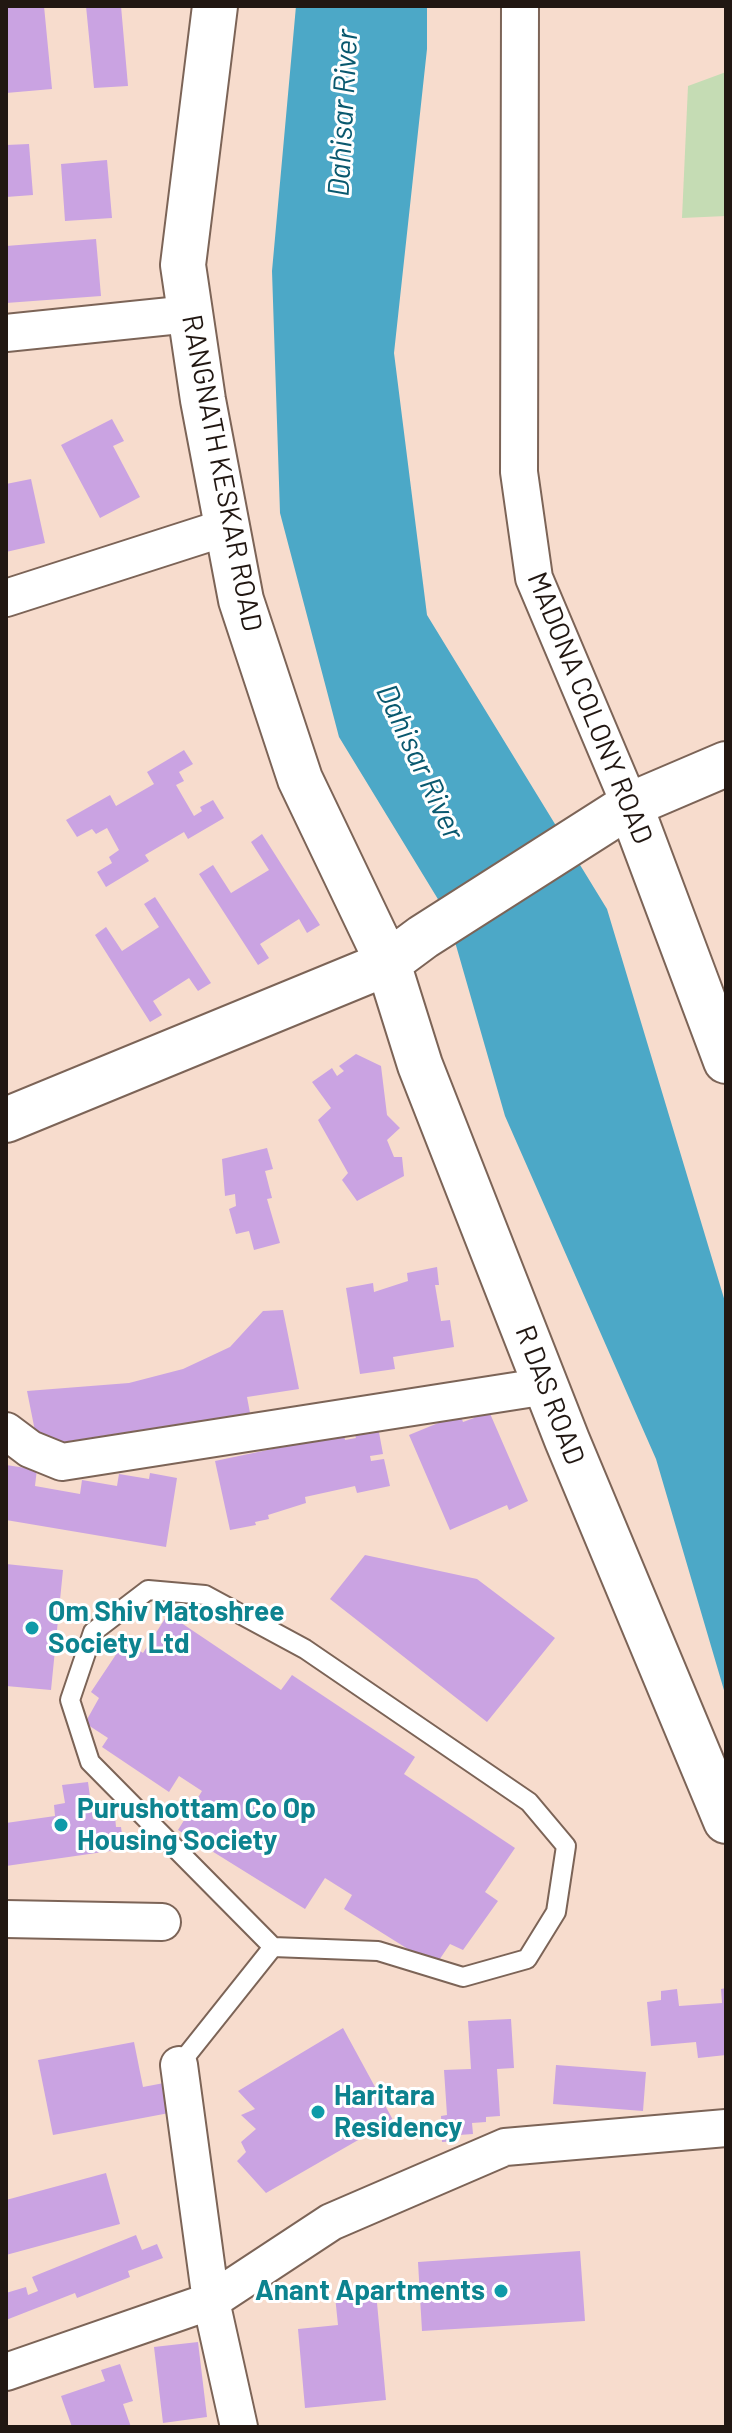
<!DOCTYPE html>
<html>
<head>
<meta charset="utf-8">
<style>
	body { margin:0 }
	#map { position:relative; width:732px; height:2433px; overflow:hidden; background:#f7dccd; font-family:Barlow,sans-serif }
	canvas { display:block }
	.frame { position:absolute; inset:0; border:8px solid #211712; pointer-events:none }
</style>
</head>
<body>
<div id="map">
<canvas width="732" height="2433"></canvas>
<div class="frame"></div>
</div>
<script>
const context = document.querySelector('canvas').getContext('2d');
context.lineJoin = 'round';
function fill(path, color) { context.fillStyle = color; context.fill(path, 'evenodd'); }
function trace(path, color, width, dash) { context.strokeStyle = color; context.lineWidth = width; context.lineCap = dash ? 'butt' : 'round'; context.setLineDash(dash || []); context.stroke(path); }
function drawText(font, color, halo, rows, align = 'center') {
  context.font = font + ' Barlow,sans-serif'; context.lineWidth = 6; context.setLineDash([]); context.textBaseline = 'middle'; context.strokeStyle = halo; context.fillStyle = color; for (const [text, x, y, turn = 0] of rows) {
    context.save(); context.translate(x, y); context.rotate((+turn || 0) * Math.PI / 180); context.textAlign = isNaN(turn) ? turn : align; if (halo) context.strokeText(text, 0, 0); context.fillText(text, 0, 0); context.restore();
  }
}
fill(new Path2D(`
	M726 72V216L682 218 688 86Z`), '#c5dcb4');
fill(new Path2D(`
	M296 6H427V49L394 353 427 615 607 909 726 1305V1697L656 1459 505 1116 447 914 339 737 280 513 272 271Z`), '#4ca8c7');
fill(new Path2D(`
	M44 6 52 89 6 93V8Z
	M86 6H121L128 86 94 88Z
	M29 144 33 195 6 197V145Z
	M107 160 112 218 65 221 61 164Z
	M96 239 101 296 6 303V246Z
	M112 419 124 441 113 446 140 497 100 518 61 445Z
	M31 479 45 543 6 552V484Z
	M184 750 193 764 179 772 184 781 176 785 194 816 202 811 200 807 213 800 224 818 188 839 184 832 145 855 149 861 106 887 97 872 112 863 109 857 119 850 107 828 96 834 92 829 77 837 66 820 110 795 116 806 154 784 147 772Z
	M262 834 320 925 307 933 299 919 260 944 269 958 258 965 199 874 213 865 231 893 269 870 251 842Z
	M155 897 211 983 198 991 189 978 153 1001 162 1015 150 1022 95 935 106 927 122 951 159 927 144 904Z
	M356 1054 381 1066 387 1115 400 1128 387 1140 394 1157H402L404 1176 357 1201 342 1180 348 1173 318 1120 331 1108 312 1082 332 1068 337 1076 344 1071 339 1066Z
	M267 1148 273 1169 265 1171 272 1198 267 1199 280 1243 254 1250 249 1231 236 1234 229 1209 236 1206 235 1194 225 1196 222 1159Z
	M437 1267 439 1285H435L441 1321 450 1320 454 1347 393 1357 395 1369 360 1374 346 1288 373 1283 374 1292 408 1281 407 1273Z
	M283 1310 299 1389 247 1397 250 1413 38 1446 27 1391 129 1383 183 1369 230 1347 263 1311Z
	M485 1402 528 1501 509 1510 507 1505 450 1530 409 1435 460 1414 463 1422 474 1418 469 1409Z
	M378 1427 383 1454 370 1456 371 1461 384 1459 390 1486 357 1493 355 1486 305 1497 306 1503 268 1515 269 1519 255 1522 256 1525 230 1530 215 1461 344 1434 345 1440 356 1438 354 1432Z
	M28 1459 38 1460 35 1486 80 1494 82 1480 117 1486 119 1474 149 1479 150 1473 177 1478 166 1547 6 1520V1465L26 1468Z
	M365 1555 477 1579 555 1638 487 1722 330 1599Z
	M6 1564 63 1570 51 1690 6 1686Z
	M168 1614 281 1690 292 1675 415 1757 404 1774 515 1848 485 1892 498 1901 463 1950 450 1944 435 1966 344 1909 352 1895 325 1878 305 1909 178 1830 202 1791 179 1776 169 1792 102 1747 108 1738 85 1723 99 1698 91 1692 125 1641 143 1653Z
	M88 1782 93 1819 115 1816 116 1827H121L124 1849 6 1866V1823L55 1816 54 1805 65 1803 62 1785Z
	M726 1988V2055L698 2058 696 2042 651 2046 647 2002 661 2000V1991L677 1989 679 2006 722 2003 721 1989Z
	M511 2019 514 2068 497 2069 500 2116 486 2117V2122L472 2123 473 2134 459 2135V2141L442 2142 441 2116 447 2115 444 2070 471 2069 468 2021Z
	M343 2028 393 2120 266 2193 237 2161 246 2152 241 2142 256 2129 241 2115 255 2109 238 2091Z
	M134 2042 143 2087 164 2083 169 2113 53 2135 38 2060Z
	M556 2065 646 2072 643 2111 553 2104Z
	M106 2173 120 2224 6 2255V2200Z
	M136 2235 142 2250 157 2244 163 2258 128 2271 130 2277 77 2298 75 2293 6 2320V2293L26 2287 28 2295 38 2291 32 2277Z
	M580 2251 585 2321 422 2331 418 2262Z
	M376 2292 386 2400 305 2408 298 2329 338 2325 335 2296Z
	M198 2342 207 2417 163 2423 154 2347Z
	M120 2364 133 2401 123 2404 131 2427H72L61 2396 105 2381 101 2370Z`), '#caa3e2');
const lane = new Path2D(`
	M179 2065 273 1947 378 1951 463 1977 527 1959 556 1912 566 1846 529 1802 305 1649 205 1595 148 1590 93 1632 70 1700 90 1762 273 1947`);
const street = new Path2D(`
	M520 6 519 472 534 578 630 805
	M6 333 190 314
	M6 598 227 527
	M6 1431 30 1449 62 1462 547 1386
	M6 1919 162 1922
	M179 2065 211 2301 239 2427
	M6 2372 211 2301 331 2222 505 2147 726 2128`);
const secondary = new Path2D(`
	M215 6 183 265 203 400 241 600 300 779 388 963 420 1065 567 1440 726 1821
	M630 805 726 1061
	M6 1120 388 963 423 937 630 805 726 764`);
trace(lane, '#7c6457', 22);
trace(street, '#7c6457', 40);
trace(secondary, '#7c6457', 48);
trace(lane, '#fff', 18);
trace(street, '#fff', 36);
trace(secondary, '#fff', 44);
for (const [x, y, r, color] of [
	[32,1628,8,"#0f9aa8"],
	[61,1825,8,"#0f9aa8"],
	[318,2112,8,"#0f9aa8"],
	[501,2291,8,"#0f9aa8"]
]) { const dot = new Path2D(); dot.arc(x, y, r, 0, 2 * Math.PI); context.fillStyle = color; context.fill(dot); trace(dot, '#fff', 3); }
drawText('28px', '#211712', '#fff', [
	["RANGNATH KESKAR ROAD",222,473,79],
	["MADONA COLONY ROAD",590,708,68],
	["R DAS ROAD",550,1395,69]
]);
drawText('bold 28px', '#0d838f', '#fff', [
	["Om Shiv Matoshree",48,1612],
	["Society Ltd",48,1644],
	["Purushottam Co Op",77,1809],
	["Housing Society",77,1841],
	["Haritara",334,2096],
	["Residency",334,2128],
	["Anant Apartments",485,2291,"right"]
], 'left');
drawText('italic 30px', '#09586e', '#fff', [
	["Dahisar River",343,113,-87],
	["Dahisar River",420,762,65]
]);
</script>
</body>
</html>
